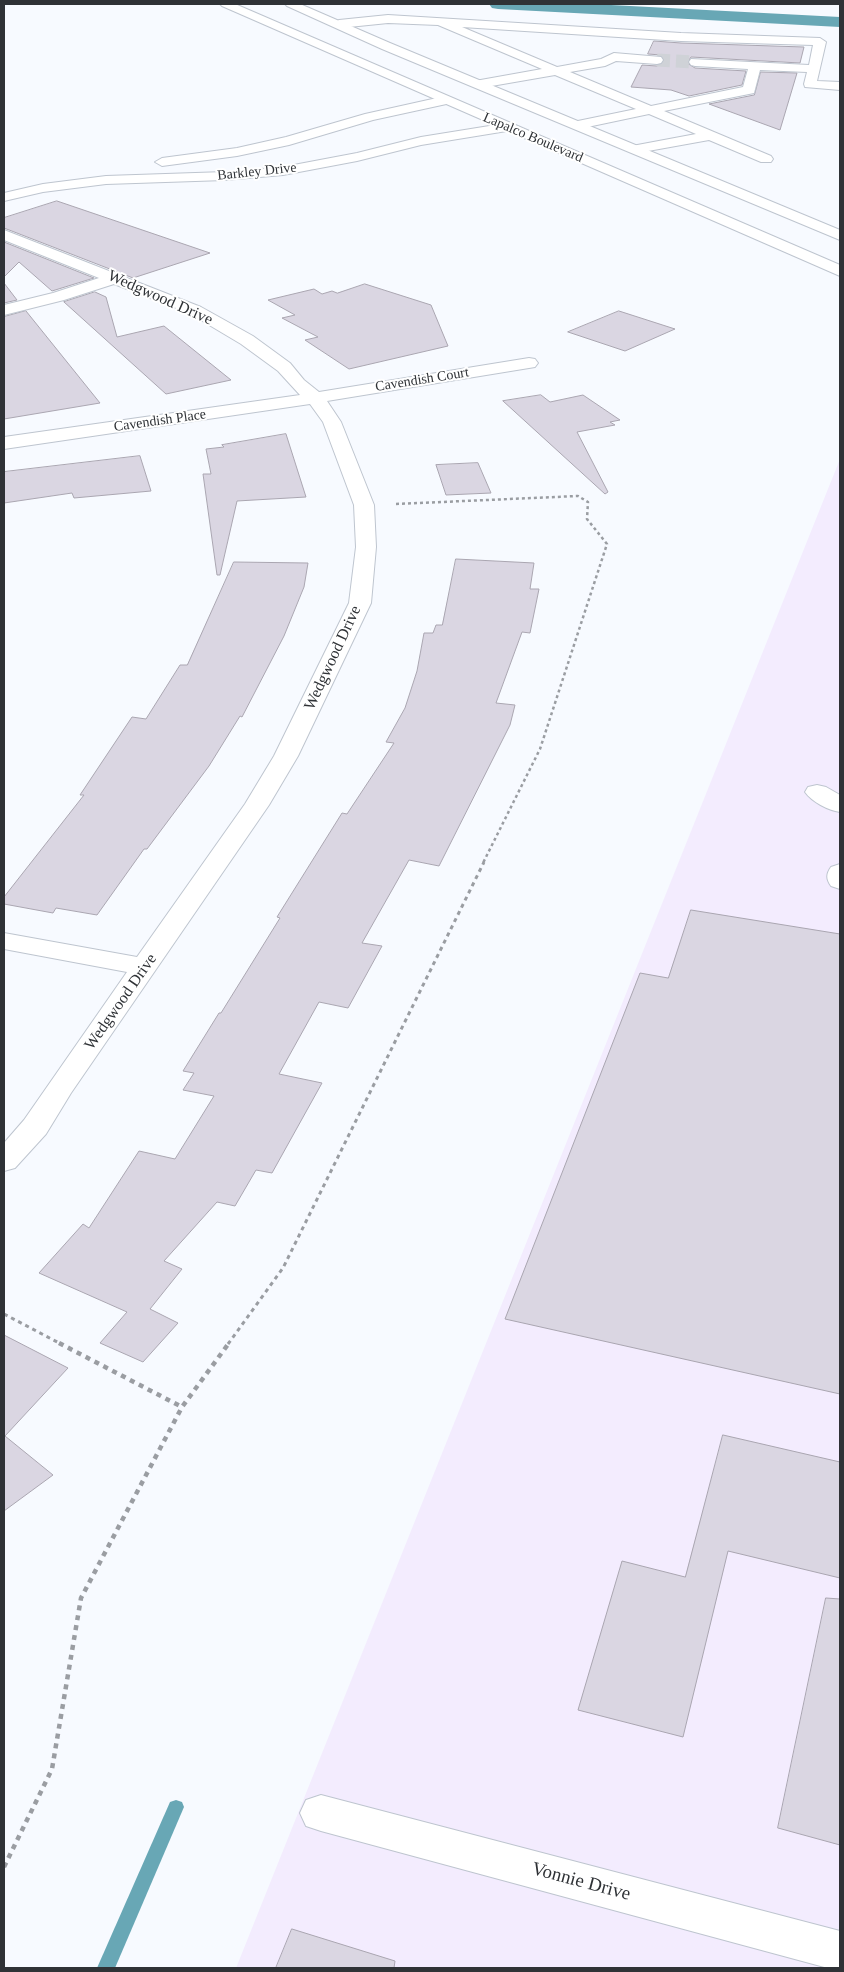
<!DOCTYPE html>
<html>
<head>
<meta charset="utf-8">
<style>
	body { margin:0 }
	#map { position:relative; width:844px; height:1972px; overflow:hidden; background:#f7faff; font-family:"Times New Roman",serif }
	canvas { display:block }
	.frame { position:absolute; inset:0; border:5px solid #2f3236; pointer-events:none }
</style>
</head>
<body>
<div id="map">
<canvas width="844" height="1972"></canvas>
<div class="frame"></div>
</div>
<script>
const context = document.querySelector('canvas').getContext('2d');
context.lineJoin = 'round';
function fill(path, color) { context.fillStyle = color; context.fill(path, 'evenodd'); }
function trace(path, color, width, dash) { context.strokeStyle = color; context.lineWidth = width; context.lineCap = dash ? 'butt' : 'round'; context.setLineDash(dash || []); context.stroke(path); }
function drawText(font, color, halo, rows, align = 'center') {
  context.font = font + ' "Times New Roman",serif'; context.lineWidth = 4; context.setLineDash([]); context.textBaseline = 'middle'; context.strokeStyle = halo; context.fillStyle = color; for (const [text, x, y, turn = 0] of rows) {
    context.save(); context.translate(x, y); context.rotate((+turn || 0) * Math.PI / 180); context.textAlign = isNaN(turn) ? turn : align; if (halo) context.strokeText(text, 0, 0); context.fillText(text, 0, 0); context.restore();
  }
}
fill(new Path2D(`
	M840 459V1968H236Z`), '#f3ecfe');
fill(new Path2D(`
	M176 1800 182 1802 184 1807 115 1968H97L170 1802Z`), '#68a7b5');
fill(new Path2D(`
	M489 4H592L840 17V27L498 9 492 8Z`), '#68a7b5');
const building = new Path2D(`
	M654 41 681 43 804 47 800 63 691 57 687 63 695 68 746 71 742 85 689 96 671 90 631 87 642 65 657 66 665 61 661 55 648 54Z
	M761 72 797 73 780 130 709 104 754 95Z
	M57 201 210 253 133 278 4 228V218Z
	M4 242 94 278 52 291 19 262 4 277Z
	M4 283 17 300 4 303Z
	M365 284 431 305 448 346 349 369 305 340 318 337 282 318 295 315 268 300 314 289 322 294 332 291 337 293Z
	M95 292 106 297 117 337 164 326 231 380 166 394 64 302Z
	M26 311 100 403 4 419V317Z
	M619 311 675 329 625 351 568 332Z
	M541 395 550 402 583 395 620 420 610 422 615 425 577 432 608 492 605 494 503 401Z
	M286 434 306 497 237 501 220 575H217L203 474H211L206 449 224 447 222 445Z
	M140 456 151 491 74 498 72 493 4 503V472Z
	M478 463 491 493 446 495 436 465Z
	M456 559 534 563 530 589H539L530 633 522 632 496 703 515 705 510 725 439 866 409 860 362 943 382 946 348 1008 319 1002 279 1074 322 1083 272 1173 256 1170 235 1206 217 1202 164 1261 182 1269 150 1309 178 1323 143 1362 100 1343 127 1312 39 1273 83 1224 89 1228 139 1151 175 1159 214 1096 183 1090 194 1073 183 1071 219 1013H221L280 918 277 917 342 813 347 814 394 743 386 742 405 708 417 671 424 633H433L436 625H442Z
	M234 562 308 563 304 587 284 636 242 717 240 716 209 766 147 849H144L97 915 56 908 53 913 4 904V897L84 795H80L132 717 146 719 180 665H187Z
	M691 910 840 934V1394L505 1319 640 973 668 978Z
	M4 1335 68 1368 5 1436 53 1475 4 1511Z
	M723 1435 840 1462V1578L728 1551 683 1737 578 1710 622 1561 685 1577Z
	M826 1598 840 1599V1845L778 1828Z
	M292 1929 395 1961 394 1968H276Z`);
fill(building, '#dad6e2');
trace(building, '#aaa6b1', 1);
trace(new Path2D(`
	M657 60 695 62`), '#cfd2d7', 13, [13, 6]);
const minor = new Path2D(`
	M388 15 681 33 820 38 826 42 817 81 840 82V90L805 87 804 84 807 72 760 70 754 93 664 111 771 156 773 159 771 162H761L709 140 637 153 630 149 632 146 696 134 649 114 578 129 573 128 571 125 573 122 636 109 555 75 480 88 475 87 474 84 475 81 542 69 438 25 388 23 339 28 333 24 339 20ZM462 27 681 41 813 45 809 65 691 59 689 62 691 65 695 66 748 69 743 87 651 106 570 72 605 66 616 61 657 64 661 63 663 60 661 57 614 53 601 59 557 67Z
	M446 96 453 100 451 103 373 120 289 145 237 156 162 166 155 162 162 158 237 148 286 137 365 114Z
	M508 123 513 124 515 127 513 130 421 145 357 161 283 175 225 180 106 184 43 192 4 201V193L43 184 106 176 225 172 283 167 357 153 421 137Z
	M4 230 201 307 253 336 290 363 304 380 319 392 529 358 535 359 538 363 535 367 529 368 327 401 341 422 374 505 376 547 371 603 298 756 269 805 71 1093 46 1134 15 1168 4 1171V1143L24 1120 127 972 4 949V933L137 957 245 804 274 756 349 603 356 547 354 505 323 422 310 404 4 449V437L300 395 278 371 241 344 189 313 114 284 64 300 4 315V305L53 293 99 278 4 240Z
	M817 785 826 787 840 795V812C828 810 812 802 805 792L808 787Z
	M840 864V889L831 886C826 879 826 874 831 867Z
	M321 1795 840 1931V1968H828L321 1831 306 1826 300 1813 306 1800Z`);
const major = new Path2D(`
	M220 4H235L840 265V276L222 6Z
	M285 4H300L390 43 840 230V240L382 49 287 6Z`);
trace(minor, '#bec5cf', 2);
trace(major, '#bec5cf', 2);
trace(new Path2D(`
	M396 504 578 496 588 502 587 519 607 544 540 749 483 863`), '#9a9da2', 2.5, [3, 3]);
trace(new Path2D(`
	M4 1314 61 1344
	M228 1344 283 1268 484 862`), '#9a9da2', 3, [4, 4]);
trace(new Path2D(`
	M59 1343 182 1407
	M4 1867 52 1769 81 1598 182 1407 229 1343`), '#9a9da2', 4.5, [5, 5]);
fill(minor, '#fff');
fill(major, '#fff');
drawText('14px', '#2f3236', '#fff', [
	["Lapalco Boulevard",533,138,23],
	["Barkley Drive",257,172,-6],
	["Cavendish Court",422,380,-9],
	["Cavendish Place",160,421,-8]
]);
drawText('16px', '#2f3236', '#fff', [
	["Wedgwood Drive",160,298,24],
	["Wedgwood Drive",333,658,-65],
	["Wedgwood Drive",121,1002,-55]
]);
drawText('19px', '#2f3236', '#fff', [
	["Vonnie Drive",581,1882,15]
]);
</script>
</body>
</html>
